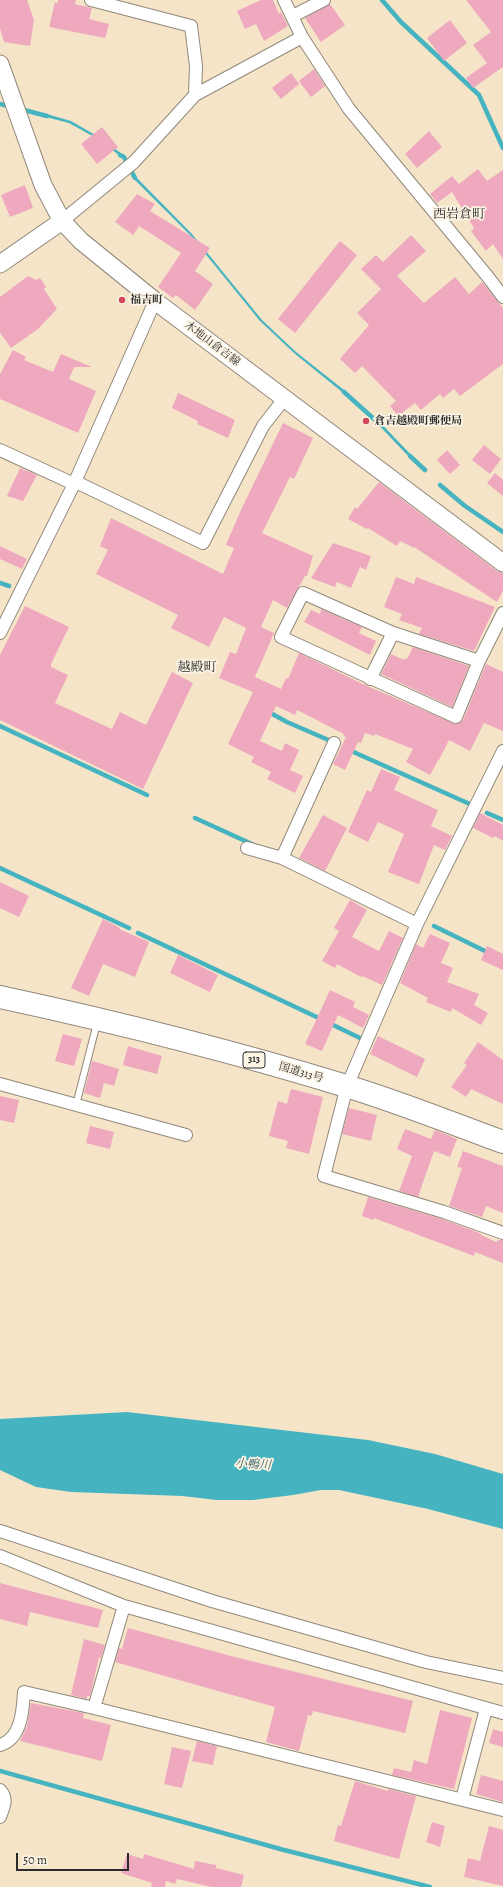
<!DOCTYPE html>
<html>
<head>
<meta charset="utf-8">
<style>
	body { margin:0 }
	#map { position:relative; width:503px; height:1887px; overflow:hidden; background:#f6e4c9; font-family:Alegreya,serif }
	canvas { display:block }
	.scale { position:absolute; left:16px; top:1853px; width:113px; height:18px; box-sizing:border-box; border:2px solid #2b2b2b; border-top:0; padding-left:5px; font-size:12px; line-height:14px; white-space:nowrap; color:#2b2b2b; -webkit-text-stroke:3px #fcf5e5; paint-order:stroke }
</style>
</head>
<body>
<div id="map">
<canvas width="503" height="1887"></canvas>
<div class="scale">50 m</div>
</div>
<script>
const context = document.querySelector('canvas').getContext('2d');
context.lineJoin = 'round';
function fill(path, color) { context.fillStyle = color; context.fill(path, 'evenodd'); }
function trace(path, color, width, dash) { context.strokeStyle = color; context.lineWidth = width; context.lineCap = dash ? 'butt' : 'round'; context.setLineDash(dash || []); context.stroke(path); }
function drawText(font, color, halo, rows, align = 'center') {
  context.font = font + ' Alegreya,"Noto Serif JP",serif'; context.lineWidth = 3.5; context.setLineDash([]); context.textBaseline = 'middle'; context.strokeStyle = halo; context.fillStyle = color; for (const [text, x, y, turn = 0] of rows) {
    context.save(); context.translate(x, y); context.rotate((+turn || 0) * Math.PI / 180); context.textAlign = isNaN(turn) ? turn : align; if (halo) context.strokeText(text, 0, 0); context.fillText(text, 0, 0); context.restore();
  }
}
fill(new Path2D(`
	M43 113 71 121 97 136 125 156 123 158 96 138 69 123 42 116Z
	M133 174 192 234 262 320 296 352 349 394 347 396 294 353 260 321 190 235 131 176Z
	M373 415 415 459 413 461 370 416Z
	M127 1412 368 1440 435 1454 503 1474V1529L428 1509 339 1490H321L293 1495 253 1500H217L182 1496 71 1492 36 1487 0 1470V1419Z`), '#45b4c0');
trace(new Path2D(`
	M382 0 401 22 479 95 503 148
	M0 104 11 107
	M20 109 47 116
	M120 155 124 157 135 178
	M344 392 374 419
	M410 456 425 470
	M440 485 465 506 503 532
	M0 583 9 586
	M267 711 287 722 333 742
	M0 726 147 795
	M349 750 472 805
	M487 813 503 820
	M195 818 254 845
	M0 868 129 928
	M434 926 489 953
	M138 933 323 1020
	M329 1023 364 1040
	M0 1771 284 1850 430 1887`), '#45b4c0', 4.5);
fill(new Path2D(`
	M0 0H27L34 20 30 46 4 42 0 28Z
	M58 0H76L75 4 92 8 89 19 109 24 105 38 49 27 55 2 58 3Z
	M261 0H273L279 14 281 12 288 26 264 41 256 24 245 29 237 11Z
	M466 0H503V67L473 88 466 78 487 63 473 45 491 32Z
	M330 4 345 25 321 42 305 18Z
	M450 20 467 43 444 61 427 38Z
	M314 69 325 86 311 97 299 81Z
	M291 73 299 84 281 99 272 88Z
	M102 127 118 147 97 164 81 144Z
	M429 131 442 147 417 168 405 154Z
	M478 169 487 181 503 170V259L493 244 486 251 471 231 474 228 452 192 437 203 430 194 452 176 459 184Z
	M25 185 33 208 10 217 1 195Z
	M137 194 155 204 150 211 210 248 195 271 213 284 195 310 176 295 173 298 158 287 181 253 139 226 133 235 115 222Z
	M411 235 426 251 397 276 424 303 455 277 469 294 482 282 503 308V364L460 396 454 389 443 398 440 394 421 410 415 403 398 416 390 406 396 401 362 366 355 373 340 359 369 325 357 313 381 289 361 269 376 255 383 262Z
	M340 241 357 255 295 333 278 319Z
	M28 276 36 280 40 278 46 287 44 289 57 309 38 329 11 348 0 333V297Z
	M13 350 26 357 24 360 53 372 61 354 92 367H74L69 379 96 391 78 433 0 399V374Z
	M178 393 235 420 228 438 197 424 198 421 172 408Z
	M283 423 313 438 294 479 290 477 262 533 313 556 307 576H305L287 608 273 600 261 627 274 633 255 677 281 689 286 678 288 679 299 653 367 686 456 724 463 720 486 664 503 672V731L484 723 470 751 449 740 439 760H438L430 775 406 762 413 749 375 734 374 736 365 733 361 743 358 742 345 770 333 764 346 737 343 736 344 734 297 710 295 715 276 706 260 741 282 751 285 743 299 750 290 770 303 776 295 793 267 779 271 772 251 762 254 757 228 744 253 692 219 678 230 652 236 654 246 628 224 617 209 647 171 628 178 615 96 574 108 550 100 546 111 518 223 574 234 548 226 545 240 512Z
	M484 445 501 459 490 474 472 460Z
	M447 450 460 465 450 474 437 460Z
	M20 468 37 475 23 501 7 496Z
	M495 473 503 480V496L487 483Z
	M379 482 497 571 503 573V591L497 602 414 547V548L400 541 397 546 368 528 367 529 348 519 355 507 357 509Z
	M333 543 371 556 366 570 360 567 351 588 337 582 335 587 311 578Z
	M0 546 27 559 22 569 0 559Z
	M396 577 414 584 416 577 495 607 474 651 419 634 422 628 399 620 402 614 384 607Z
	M25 606 69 627 51 664V667L68 675 55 703 112 729 120 712 146 725 172 672 193 683 143 789 0 720V655Z
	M321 609 362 627 359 633 376 641 370 655 304 622 311 610 320 614Z
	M413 647 469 666 452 707 381 674 391 654 404 660 405 658 407 659Z
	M381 769 400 777 394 790 438 810 431 826 452 836 445 850 434 845 419 884 388 872 404 834 378 822 368 842 348 832 367 790 371 792Z
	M480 813 503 825V841L495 836 493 838 473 828Z
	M323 815 347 828 325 871 299 858Z
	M0 882 29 896 19 917 0 908Z
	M350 900 367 910 352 937 379 951 389 931 403 938 382 985 362 976 361 977 337 964 335 968 322 961 339 931 334 928Z
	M103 919 120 928 119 929 149 942 135 977 103 964 89 996 71 988Z
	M430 934 450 943 441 963 453 968 447 982 479 994 474 1005 488 1013 481 1025 452 1008 451 1012 426 1002 428 998 400 983 416 944 423 948Z
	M487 946 503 954V970L481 960Z
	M178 955 218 975 210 992 170 973Z
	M330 990 355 1002 353 1007 369 1015 363 1028 338 1015 322 1051 305 1044Z
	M63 1034 82 1039 74 1066 55 1061Z
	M378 1036 425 1059 417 1077 370 1054Z
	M478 1042 503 1060V1104L471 1089 466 1097 451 1087 467 1065 464 1063Z
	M128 1046 162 1056 157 1074 123 1065Z
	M92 1061 119 1069 114 1086 104 1083 100 1098 84 1093Z
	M291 1089 323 1097 309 1154 286 1148 288 1141 269 1136 278 1101 287 1104Z
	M0 1096 19 1100 14 1123 0 1120Z
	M349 1108 377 1115 371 1141 342 1134Z
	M90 1126 114 1132 110 1149 86 1143Z
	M405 1129 431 1139 435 1130 457 1139 450 1157 434 1151 418 1197 399 1191 412 1156 397 1149Z
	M463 1151 503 1166V1213L486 1206 482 1217 449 1206 462 1168 457 1167Z
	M368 1197 442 1219 477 1232 481 1234V1235L496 1242 499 1240H503V1263L475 1252 474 1256 374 1218 373 1220 362 1216Z
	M0 1583 103 1610 98 1628 30 1612 27 1626 0 1619Z
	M128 1628 231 1656 413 1701 405 1733 313 1711 311 1716 308 1715 299 1751 266 1742 275 1707 115 1662 119 1648 122 1649Z
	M84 1639 105 1645 101 1658 99 1657 90 1696H87V1699L71 1695Z
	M31 1703 84 1713 83 1718 111 1725 102 1761 20 1741 27 1726Z
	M440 1710 472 1718 454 1789 392 1775 394 1768 411 1772 414 1760 427 1764Z
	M493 1729 503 1732V1747L489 1743Z
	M197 1741 217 1746 213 1765 192 1761Z
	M172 1747 191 1751 182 1788 164 1784Z
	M481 1775 503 1781V1802L476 1794Z
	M355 1781 388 1791V1789L416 1796 399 1859 334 1841 338 1825 341 1826Z
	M432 1822 445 1826 440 1847 426 1842Z
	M489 1826 503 1830V1886L464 1877 468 1858 480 1861Z
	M127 1854 143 1859 144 1854 194 1869 195 1861 216 1865V1868L244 1875 241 1887H212L177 1879 175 1884 166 1881 165 1887H151L152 1883 121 1873Z`), '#eea9bf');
const lane = new Path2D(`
	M76 1105 97 1023`);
const street = new Path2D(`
	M91 0 191 26 196 66 195 95
	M284 0 302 37 349 109 488 277 503 297
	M293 16 324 0
	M62 221 134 162 195 95 302 37
	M0 450 74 484
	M76 482 203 543 263 426 284 399
	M0 633 74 484 155 301
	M479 661 393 633 303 593 281 637 456 717 479 661 503 613
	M370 679 393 633
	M503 751 417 924 347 1086 324 1176 444 1212 503 1233
	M247 848 282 858 417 924
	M282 858 334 743
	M0 1084 186 1135
	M0 1531 212 1601 426 1662 503 1678
	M0 1556 124 1606 503 1713
	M124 1606 94 1708 503 1810
	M0 1745C21 1739 23 1711 24 1692L94 1708
	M0 1790C8 1799 4 1806 0 1817
	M462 1799 486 1709`);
const secondary = new Path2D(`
	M0 64 43 185 62 221 81 241 155 301 503 563
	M0 264 62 221`);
const highway = new Path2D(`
	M0 997C116 1022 232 1051 346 1086 399 1102 451 1123 503 1142`);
trace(lane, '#90887a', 8);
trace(street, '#90887a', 14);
trace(secondary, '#90887a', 19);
trace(highway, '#90887a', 24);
trace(lane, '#fff', 6);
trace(street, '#fff', 12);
trace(secondary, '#fff', 17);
trace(highway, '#fff', 22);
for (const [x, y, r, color] of [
	[122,300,4,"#d1495b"],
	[366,421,4,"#d1495b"]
]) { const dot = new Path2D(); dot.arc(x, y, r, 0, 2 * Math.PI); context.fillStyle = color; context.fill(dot); trace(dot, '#fcf5e5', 1.5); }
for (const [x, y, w] of [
	[254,1060,22]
]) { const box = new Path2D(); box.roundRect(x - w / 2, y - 8, w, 16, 3); context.fillStyle = '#fcf5e5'; context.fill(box); trace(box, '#2b2b2b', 1); }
drawText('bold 10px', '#2b2b2b', null, [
	["313",254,1060]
]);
drawText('bold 11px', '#2b2b2b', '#fcf5e5', [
	["福吉町",130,300],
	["倉吉越殿町郵便局",374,421]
], 'left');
drawText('11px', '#2b2b2b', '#fcf5e5', [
	["木地山倉吉線",212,344,37],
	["国道313号",301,1073,16]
]);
drawText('italic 12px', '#345b5f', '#fcf5e5', [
	["小鴨川",253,1465,3]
]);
drawText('13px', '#2b2b2b', '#fcf5e5', [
	["西岩倉町",459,215],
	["越殿町",197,668]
]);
</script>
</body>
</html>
